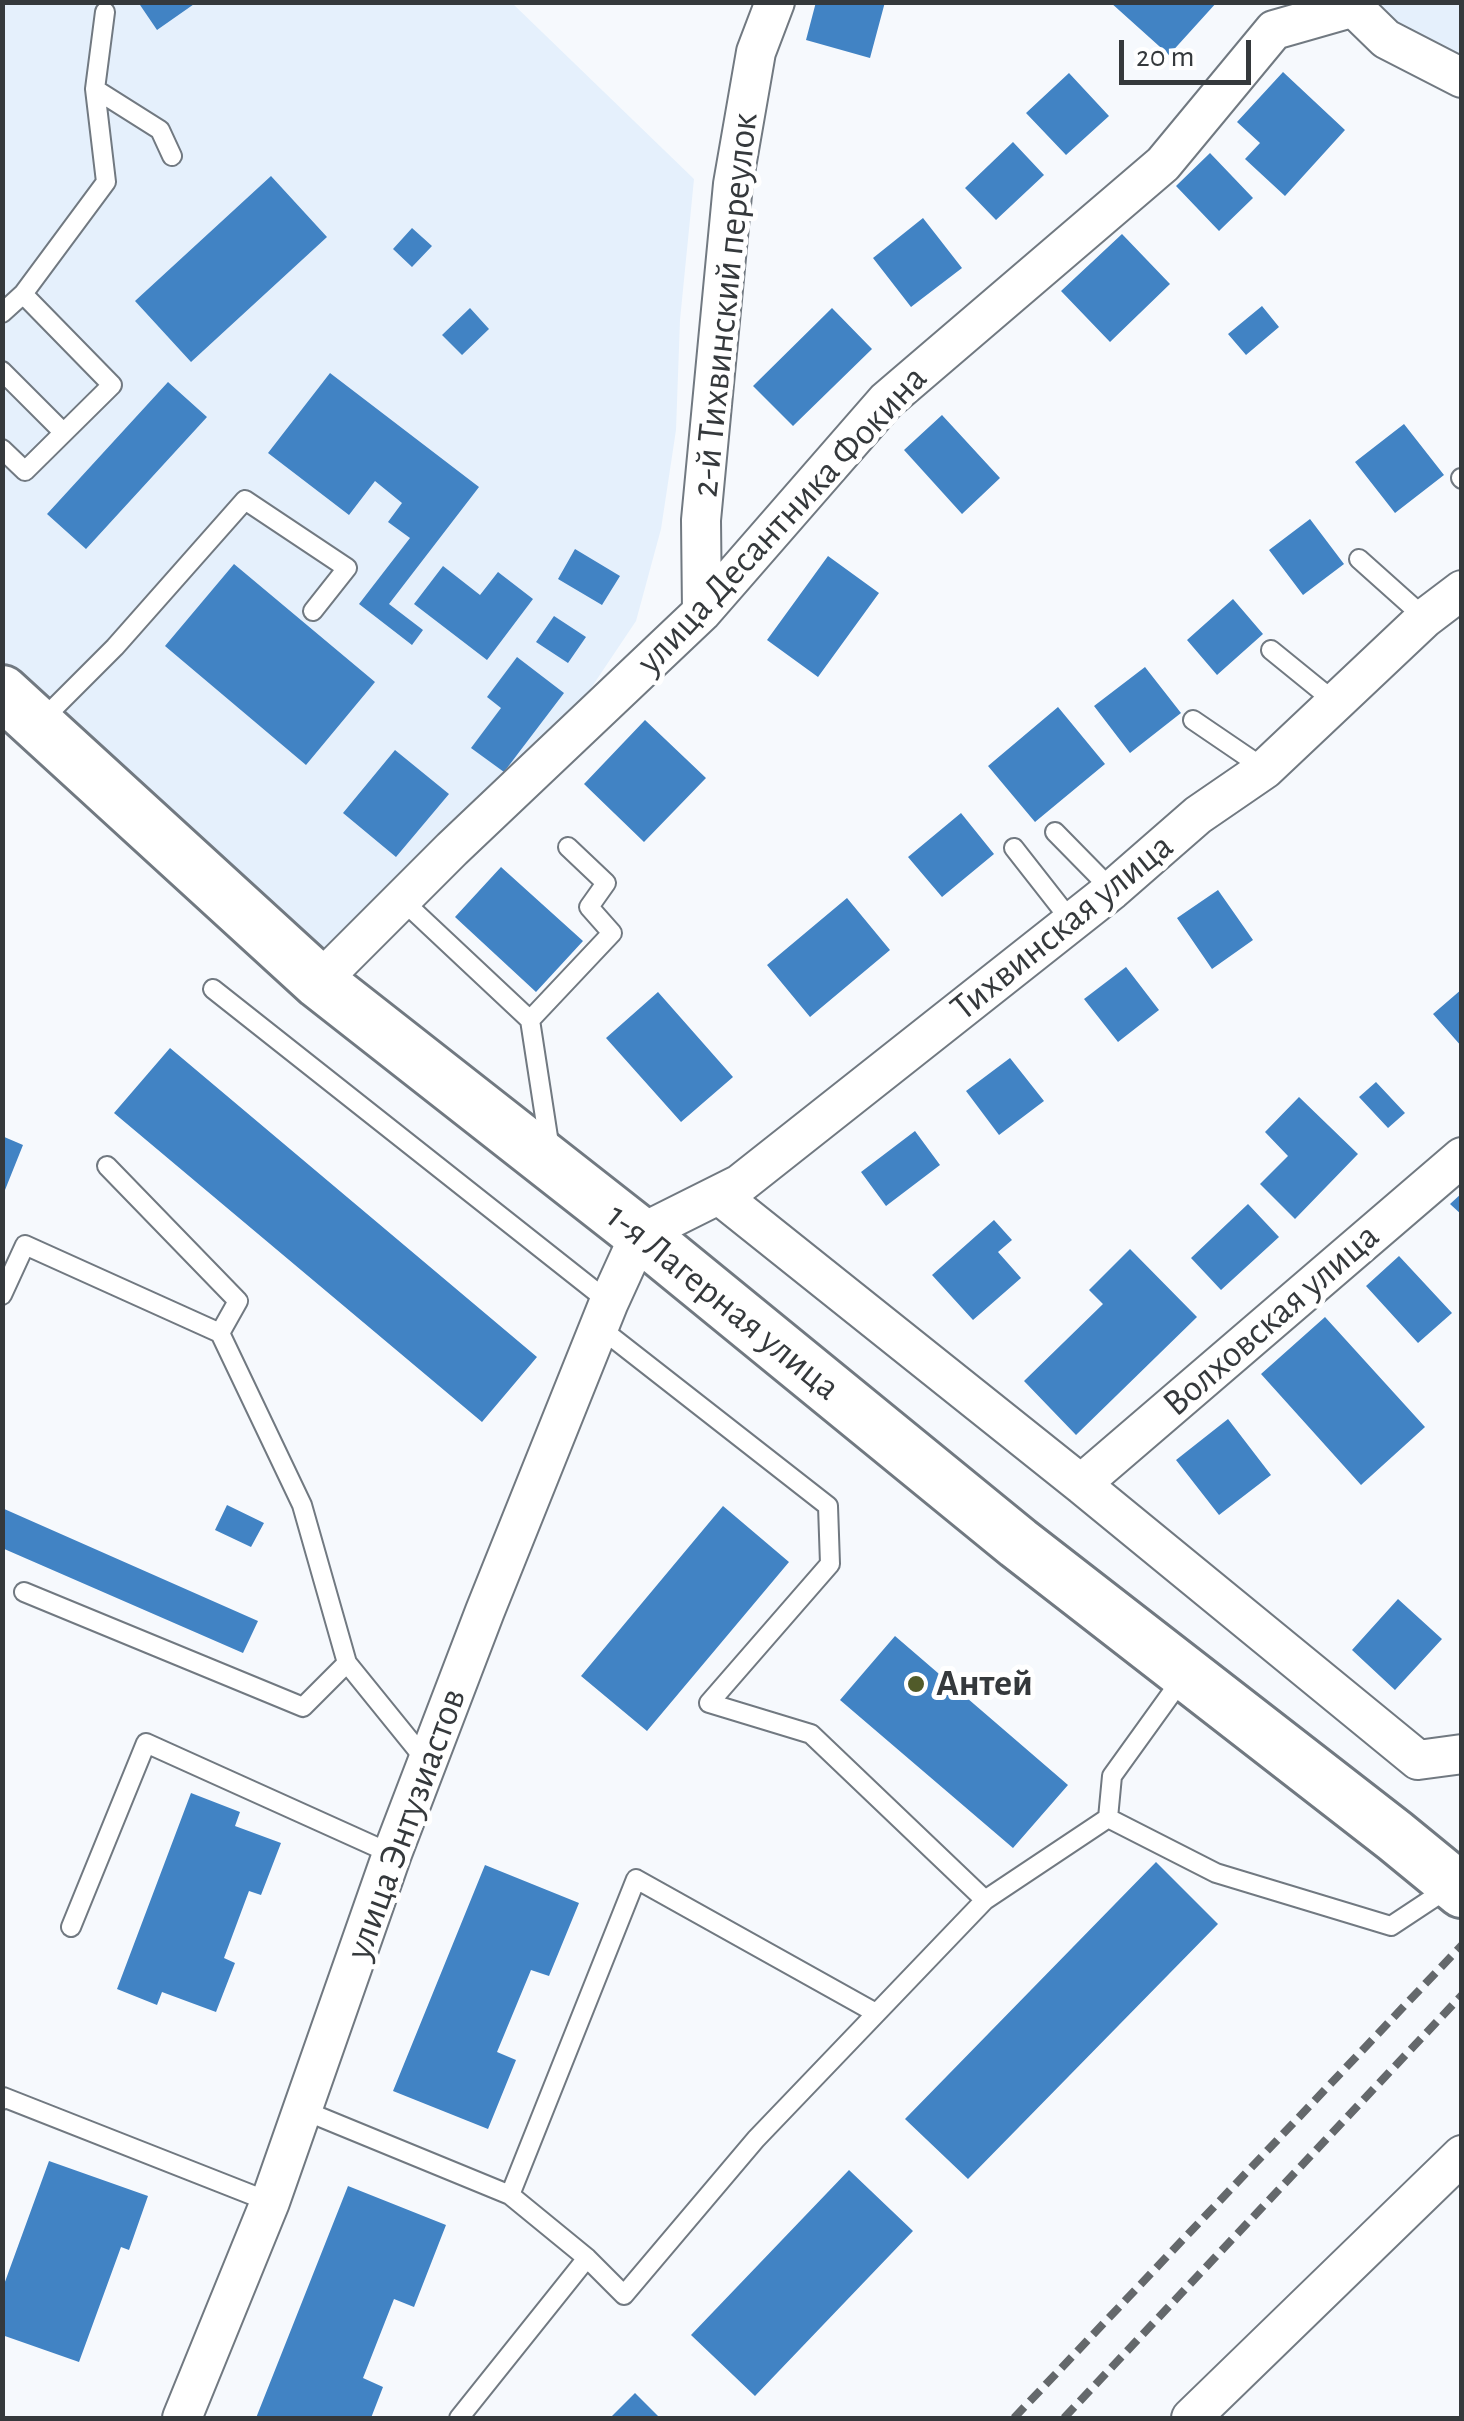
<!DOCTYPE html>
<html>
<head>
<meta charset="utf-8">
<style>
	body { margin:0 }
	#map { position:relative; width:1464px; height:2421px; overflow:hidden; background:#f6f9fd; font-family:"Alegreya Sans",sans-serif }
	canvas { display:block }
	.frame { position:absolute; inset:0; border:5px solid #35393c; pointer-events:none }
	.scale { position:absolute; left:1119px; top:40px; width:132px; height:45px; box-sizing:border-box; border:5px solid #35393c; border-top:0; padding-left:12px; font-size:30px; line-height:35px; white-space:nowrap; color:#35393c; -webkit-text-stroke:8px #fff; paint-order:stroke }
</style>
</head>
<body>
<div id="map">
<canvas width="1464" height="2421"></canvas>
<div class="frame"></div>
<div class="scale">20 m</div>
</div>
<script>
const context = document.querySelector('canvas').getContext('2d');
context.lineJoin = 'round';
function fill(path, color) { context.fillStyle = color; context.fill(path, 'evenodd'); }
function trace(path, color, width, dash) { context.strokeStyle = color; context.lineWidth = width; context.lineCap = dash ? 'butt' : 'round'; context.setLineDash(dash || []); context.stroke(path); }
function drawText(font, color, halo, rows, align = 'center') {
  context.font = font + ' "Alegreya Sans",sans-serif'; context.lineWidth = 10; context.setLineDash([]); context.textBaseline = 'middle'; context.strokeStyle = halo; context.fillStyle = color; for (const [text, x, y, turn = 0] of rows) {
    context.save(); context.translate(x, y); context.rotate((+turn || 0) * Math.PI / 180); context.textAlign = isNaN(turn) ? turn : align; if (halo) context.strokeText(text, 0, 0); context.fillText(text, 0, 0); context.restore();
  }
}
fill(new Path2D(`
	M2 3H512L694 179 680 320 676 430 661 529 636 621 581 703 333 956 3 664Z
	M1348 3H1461V55Z`), '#e5f0fc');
fill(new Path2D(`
	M138 2H197L157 30Z
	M816 2H885L870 58 806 40Z
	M1110 2H1217L1169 55Z
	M1283 72 1345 130 1285 196 1245 159 1260 143 1237 122Z
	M1069 73 1109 116 1066 155 1026 113Z
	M1013 142 1044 175 996 220 965 188Z
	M1210 153 1253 198 1219 231 1176 186Z
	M271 176 327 237 191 362 135 301Z
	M923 218 962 268 911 307 873 258Z
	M412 228 432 246 412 267 393 249Z
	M1122 234 1170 284 1110 342 1061 291Z
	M1262 306 1279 327 1246 355 1228 334Z
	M470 308 489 329 462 355 442 335Z
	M832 308 872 349 793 426 753 386Z
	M330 373 479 487 389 604 423 630 412 645 359 604 410 538 388 522 402 503 375 481 349 515 268 453Z
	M168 382 207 417 86 549 47 514Z
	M942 415 1000 478 962 514 904 450Z
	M1404 424 1444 475 1395 513 1355 462Z
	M1310 519 1344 564 1303 595 1269 550Z
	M575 549 620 576 602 605 558 579Z
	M828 556 879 593 818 677 767 640Z
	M234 564 375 682 306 765 165 646Z
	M443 566 480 595 498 572 533 599 487 660 414 604Z
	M1233 599 1263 634 1217 675 1187 640Z
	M554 616 586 637 568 663 536 642Z
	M517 657 564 693 504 772 471 748 501 708 487 697Z
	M1145 667 1181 713 1130 753 1094 706Z
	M1058 707 1105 764 1035 822 988 766Z
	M645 720 706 778 644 842 584 784Z
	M395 750 449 794 396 857 343 813Z
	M961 813 994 854 942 897 908 857Z
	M501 867 583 941 536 992 455 917Z
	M1218 890 1253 940 1212 969 1177 918Z
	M847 898 890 950 810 1017 767 965Z
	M1126 967 1159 1010 1118 1042 1084 999Z
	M1462 989V1047L1433 1014Z
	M658 992 733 1077 681 1122 606 1038Z
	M170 1048 537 1357 482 1422 114 1113Z
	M1010 1058 1044 1101 999 1135 966 1091Z
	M1376 1082 1405 1113 1388 1128 1359 1097Z
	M1299 1097 1358 1154 1295 1219 1260 1184 1288 1156 1265 1132Z
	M915 1131 940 1165 886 1206 861 1172Z
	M2 1136 23 1145 3 1195H2Z
	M1462 1193V1215L1450 1204Z
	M1248 1204 1279 1237 1221 1290 1191 1258Z
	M994 1220 1012 1240 998 1252 1021 1278 973 1320 932 1275Z
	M1130 1249 1197 1317 1076 1435 1024 1381 1103 1304 1089 1290Z
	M1399 1256 1452 1313 1418 1343 1366 1286Z
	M1325 1317 1425 1427 1361 1485 1261 1374Z
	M1228 1419 1271 1475 1219 1515 1176 1460Z
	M227 1505 264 1523 251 1547 215 1530Z
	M723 1506 789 1562 647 1731 581 1676Z
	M2 1508 258 1621 243 1653 2 1548Z
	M1398 1599 1442 1639 1395 1690 1352 1650Z
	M895 1636 1068 1785 1013 1848 840 1700Z
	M191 1793 240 1812 235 1826 281 1843 261 1895 249 1891 224 1958 235 1963 216 2012 162 1992 157 2005 117 1989Z
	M1156 1862 1218 1924 968 2179 905 2119Z
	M485 1865 579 1903 549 1976 531 1970 497 2052 516 2060 488 2129 393 2091Z
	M49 2161 148 2196 129 2250 121 2247 79 2362 2 2335V2290Z
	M849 2170 913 2231 755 2396 691 2335Z
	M348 2186 446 2225 414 2307 394 2299 363 2378 383 2387 371 2418H256Z
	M635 2393 660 2418H610Z`), '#4183c4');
const lane = new Path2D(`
	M95 89 160 130 172 156
	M2 313 23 294
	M2 371 62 431
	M2 449 25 471 112 385 23 294 106 182 95 89 105 12
	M1461 478 1462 479
	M1359 559 1425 618
	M1271 650 1335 702
	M1193 720 1265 769
	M39 723 115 647 245 500 347 568 313 611
	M1055 832 1112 890
	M1014 848 1072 922
	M401 899 530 1020 612 933 589 907 606 883 568 847
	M213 989 609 1302
	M530 1020 550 1150
	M107 1166 238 1301 220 1333 302 1505 347 1663 428 1763
	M2 1295 25 1245 220 1333
	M24 1592 303 1707 347 1663
	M1108 1818 1112 1776 1184 1676
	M985 1900 1108 1818 1216 1873 1391 1926 1450 1887
	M71 1927 146 1743 392 1854
	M2 2100 3 2097 270 2202
	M303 2110 510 2195 587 2258 624 2295 756 2139 985 1900 811 1734 709 1703 830 1564 828 1506 599 1327
	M510 2195 636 1879 876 2013
	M459 2418 587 2258`);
const street = new Path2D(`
	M1348 2 1386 39 1462 78
	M702 612 701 520 733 184 756 52 775 2
	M319 982 452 849 702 612 886 401 1163 164 1274 30 1351 8
	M719 1195 1081 1484 1418 1760 1462 1754
	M1081 1484 1462 1157
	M182 2418 270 2202 392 1854 485 1611 609 1302 640 1234 740 1184 1112 890 1198 815 1265 769 1425 618 1462 590
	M1191 2418 1462 2155`);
const secondary = new Path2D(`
	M2 692 319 982 640 1234 1018 1543 1395 1836 1462 1891`);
trace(lane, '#717981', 22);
trace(street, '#717981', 42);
trace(secondary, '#717981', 58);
trace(lane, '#fff', 18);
trace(street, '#fff', 38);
trace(secondary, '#fff', 52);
trace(new Path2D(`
	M1014 2418 1462 1945
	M1064 2418 1462 1995`), '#64686b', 8, [15, 8]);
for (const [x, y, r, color] of [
	[916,1684,10,"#515b2a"]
]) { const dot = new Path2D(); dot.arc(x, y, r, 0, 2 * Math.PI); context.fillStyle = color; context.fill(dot); trace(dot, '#fff', 4); }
drawText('38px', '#35393c', '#fff', [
	["2-й Тихвинский переулок",725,305,-84],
	["улица Десантника Фокина",782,520,-47],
	["Тихвинская улица",1062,927,-39],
	["1-я Лагерная улица",723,1302,39],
	["Волховская улица",1271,1320,-41],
	["улица Энтузиастов",406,1824,-70]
]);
drawText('bold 38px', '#35393c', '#fff', [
	["Антей",936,1684]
], 'left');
</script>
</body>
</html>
